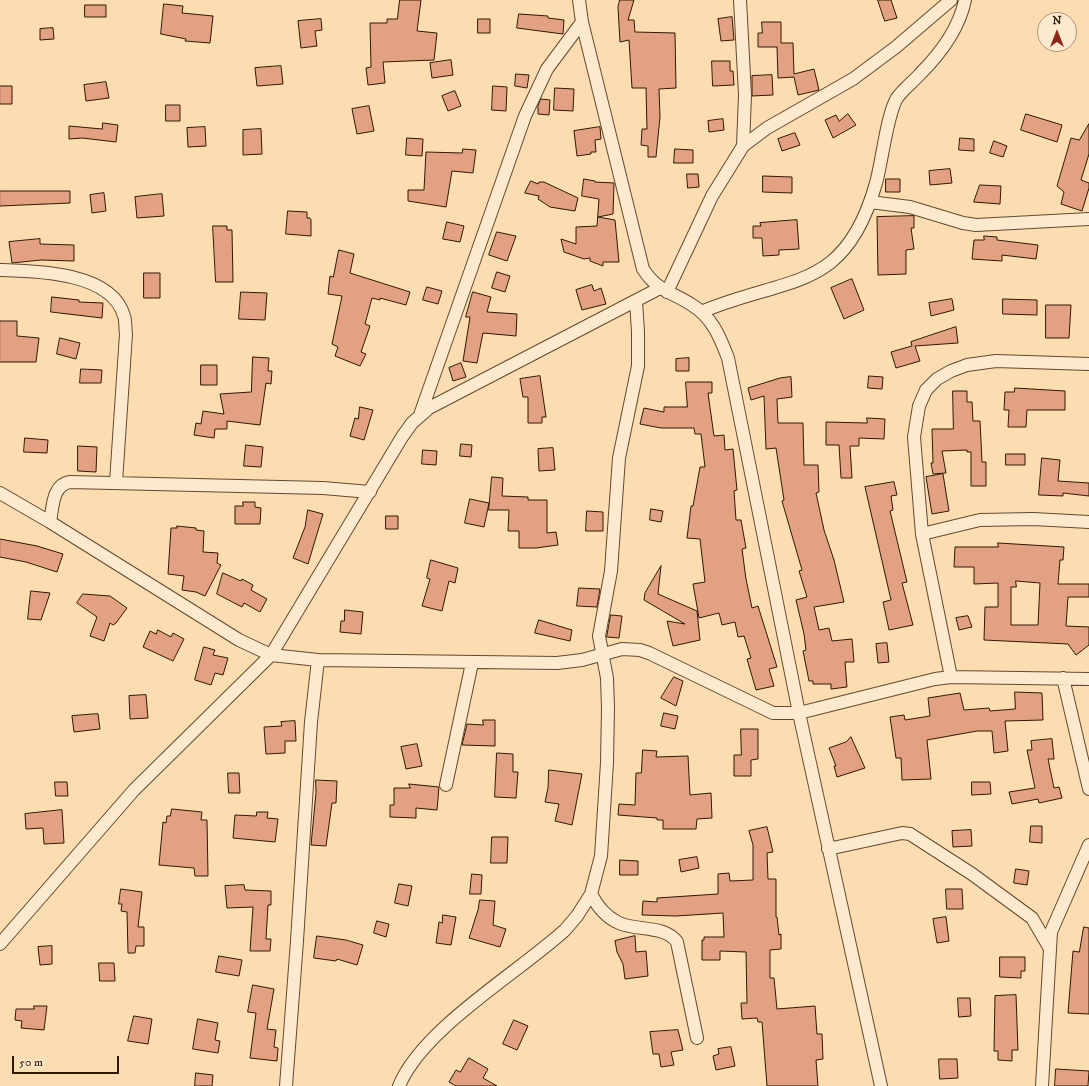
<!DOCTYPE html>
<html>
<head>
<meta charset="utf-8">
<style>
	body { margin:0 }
	#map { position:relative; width:1089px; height:1086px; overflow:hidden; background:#fcddb2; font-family:"IM FELL DW Pica",serif }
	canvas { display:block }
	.north { position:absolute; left:1037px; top:12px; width:40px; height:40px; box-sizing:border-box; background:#fde9cd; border:1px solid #ab957b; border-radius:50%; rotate:0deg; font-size:11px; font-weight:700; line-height:16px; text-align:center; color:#301801 }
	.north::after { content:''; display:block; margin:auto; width:14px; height:18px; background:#8f2418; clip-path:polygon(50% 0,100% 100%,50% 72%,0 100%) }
	.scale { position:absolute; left:12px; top:1056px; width:107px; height:18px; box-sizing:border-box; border:2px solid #301801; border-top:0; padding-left:5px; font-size:12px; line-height:14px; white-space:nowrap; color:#301801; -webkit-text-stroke:3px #fde9cd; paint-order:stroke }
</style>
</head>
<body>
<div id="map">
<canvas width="1089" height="1086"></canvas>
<div class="north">N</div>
<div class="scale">50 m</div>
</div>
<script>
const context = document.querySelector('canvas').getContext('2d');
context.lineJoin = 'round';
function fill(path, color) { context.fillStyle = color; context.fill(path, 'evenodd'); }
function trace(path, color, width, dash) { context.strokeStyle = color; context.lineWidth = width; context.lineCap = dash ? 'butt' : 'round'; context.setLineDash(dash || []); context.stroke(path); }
const building = new Path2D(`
	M400 0H421L417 31 437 33 434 60 383 62 385 83 368 85 366 68 371 67 370 23H387V19H397Z
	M620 0H634L628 20H634L635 32 675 33 676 88 659 89 660 117 656 157H648V146L641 145 642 129H647L646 88H632L629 40 620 42 618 7Z
	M878 0H891L897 18 885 21Z
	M164 4 183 6 182 13 213 16 210 43 185 41 186 39 161 34Z
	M85 5H106V17H85Z
	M519 14 548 16V18L564 20 563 34 517 28Z
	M732 17 734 40 721 41 718 19Z
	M321 19 322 30 315 31 317 46 301 48 298 21Z
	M478 19H490V33H478Z
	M762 22H781V43H793L794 74 814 69 819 90 798 95 794 77 778 78 777 47H758V33H762Z
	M53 28 54 39 40 40V29Z
	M451 60 453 75 432 78 430 63Z
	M712 61H730V71H733L734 85 713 86Z
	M281 66 283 84 257 86 255 68Z
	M516 74 529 75 527 88 515 86Z
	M772 75 773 95 752 96V76Z
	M106 82 109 98 86 101 84 85Z
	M0 86H12V104H0Z
	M493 86 507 87 506 111 492 110Z
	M555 88 574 89 573 111 554 110Z
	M455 91 461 106 448 111 442 96Z
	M541 99 550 100 549 115 538 114V106Z
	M166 105H180V121H166Z
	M369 106 374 131 357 134 352 109Z
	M848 114 856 125 833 138 825 120 836 115 839 121Z
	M1026 114 1062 125 1057 142 1021 130Z
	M723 119 724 130 709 132 708 121Z
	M103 123 118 125 116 142 82 138 69 139V126L102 129Z
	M1089 124V154L1081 180 1089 183V188L1082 211 1061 204 1064 192 1057 186 1071 138 1079 140Z
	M205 127 206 146 188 147 187 128Z
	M600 127 601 139 595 140 596 152H591V154L577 156 574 131Z
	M261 129 262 154 243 155V130Z
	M795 133 800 145 782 151 778 139Z
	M407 138 423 139 422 156 406 155Z
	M960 138 974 139V151L959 150Z
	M994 141 1007 146 1003 157 990 153Z
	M463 149 476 150 473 173 452 171 446 207 408 201V190H424L426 152 462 153Z
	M675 149 693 150V163H674Z
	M950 169 952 183 930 185 929 171Z
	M687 174H698L699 187 688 188Z
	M763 176 792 177V193L763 192Z
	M584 179 595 181V182L614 183 613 214 598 217 615 220 619 262H603V266L590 261V258L584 259 564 252 561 239 576 244V227L597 226 599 199 582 196Z
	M886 179H900V192H886Z
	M531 181 538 184 539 182H544L578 198 575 211 550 207 538 199 539 196 525 193Z
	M980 185 1001 186 1000 204 974 202Z
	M0 191H70V203L0 206Z
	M104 193 106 211 92 213 90 195Z
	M162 194 164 216 137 218 135 197Z
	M288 211 307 212V218H310L311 220V236L286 234Z
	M914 216V228H911L914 249 906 250V274L878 275 877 217Z
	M797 220 799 249 779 250V255L763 256 762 238H753V226H761L760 223Z
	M447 222 464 226 460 242 443 239Z
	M213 226H227V230H232L233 282H216Z
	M497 232 516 236 507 261 489 255Z
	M984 236 997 237V240L1038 245 1036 259 1002 255V261L972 259 974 240H984Z
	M40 239V244L74 245V261L41 260 12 263 9 242Z
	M339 250 354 254 350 273 410 292 406 305 380 298V300L372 298 365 324 370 326 361 352 366 354 360 366 335 356 338 347 332 344 342 296 328 294 330 276 333 277Z
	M497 272 510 276 505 292 492 288Z
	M144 273H160V298H144Z
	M852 279 864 310 844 319 831 288Z
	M592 285 594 291 601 288 606 304 582 310 576 290Z
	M427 287 442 291 438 304 423 300Z
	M241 292 267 293 265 320 239 319Z
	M473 292 491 297 487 312 517 314 516 336 483 333 477 363 463 361 470 317H466Z
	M52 297 79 300V302L103 303 102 318 51 312Z
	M952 299 954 310 931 316 929 303Z
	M1003 299 1037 300V315L1003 314Z
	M1046 305H1071L1069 338H1046Z
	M0 321H17V336L39 338 36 362H0Z
	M956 327 958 343 915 346 920 361 896 368 891 352 912 346 911 342Z
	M60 338 80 343 76 359 57 354Z
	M253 357 269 358 268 371H272L271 384 266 383 260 425 227 421V429H215L214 438 194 435 196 423 201 424 203 411 224 414 220 394 251 392Z
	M689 358V371H676V359Z
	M461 363 466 377 453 381 449 368Z
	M201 365H217V385H201Z
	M81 369 102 370 101 383H80Z
	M540 376 546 417H542V423H528V397H523L520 379Z
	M869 376 883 377 882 389 868 388Z
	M791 377 792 397 777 399 778 423H803L804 465H818L819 492 816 493 824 530 834 560 844 602 814 607 819 630 829 628 832 641 852 639 854 662H845L847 687 831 689V684H813V681H809L803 651 806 650 804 634 796 600 807 597 799 571 802 570 782 501 784 500 776 448 766 449 764 396 751 400 748 388 780 378Z
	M686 382H712V393H708L714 436 724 435 725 450 733 449 737 490 734 491 736 520H741L746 548 742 549 746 579 752 608 758 606 777 667 769 669 774 686 756 690 747 659 751 658 744 636 738 637 735 622 722 625 719 613 699 618 693 584 705 582 700 539 687 538 691 506H693L700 467H705L701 434H695L694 428H661L640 424 644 408 664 412V407H687Z
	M1015 388 1065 391V410H1027L1026 427H1008L1009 410H1004L1005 392H1014Z
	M953 391H967V402H972L973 421H980L982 462H986V486H971V452H967V450L942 451 946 473 933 474 931 463H933L932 429H953Z
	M360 407 373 410 364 440 350 436 355 418 358 419Z
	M867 418 885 419 884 439 859 438V446H850L852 478H841L839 445H826V422L867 423Z
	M25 438 48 440 47 453 24 452Z
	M461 444 472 445 471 457 460 456Z
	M246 445 263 447 261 467 244 466Z
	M78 446 97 447 96 472 78 471Z
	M553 448 555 470 539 471 538 449Z
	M423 450 437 451 436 465 422 464Z
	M1006 454H1025V465H1006Z
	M1042 458 1060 460 1058 481 1089 483V496L1063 493V496L1039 495Z
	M943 474 949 511 932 514 926 477Z
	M492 477 503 478 502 496 528 497V500H547V533L556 532 558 545 536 548H519V531H508L509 510H489Z
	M894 482 897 495 891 496 893 510 890 511 907 582 902 583 913 625 889 630 883 602 891 600 865 487Z
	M470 499 489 503 484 527 465 523Z
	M243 502H255V507L261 508 260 524H235V506H243Z
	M651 509 663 511 661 522 650 520Z
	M308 510 323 514 308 564 293 558 305 527Z
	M587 511 603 512V531H586Z
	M386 516H398V529H386Z
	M177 526 196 528V530L204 531 203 552 218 553 217 563 221 565 205 596 196 592 182 590 184 576 168 574 171 528H177Z
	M0 539 37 546 63 554 57 572 26 562 0 557Z
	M998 543 1064 547 1063 560H1060L1058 584H1089V597H1068L1066 626 1089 627V645L1076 655 1068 644 984 640 985 607H998V583L974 584V567H954L955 547H998ZM1016 581 1040 583 1038 625H1011V587H1016Z
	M431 560 458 568 455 583 449 581 442 611 422 606 430 579 427 578Z
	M661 566 658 594 697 611 700 640 673 646 667 621 685 624 644 600 645 593Z
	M223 573 241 581 242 579 253 585 251 590 267 599 260 612 244 603 242 607 217 594Z
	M579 588 600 589 597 607 577 606Z
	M31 591 50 593 41 620 28 619Z
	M83 594 110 596 127 608 116 623 113 625 110 623 104 641 90 636 97 617 77 603Z
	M345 610 363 612 361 634 340 632 341 621H344Z
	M611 615 622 616 619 638 607 637Z
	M968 616 972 627 959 630 956 618Z
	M539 620 572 630 570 641 535 633Z
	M158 630 171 637 173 633 184 639 173 661 143 647 150 631 156 634Z
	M887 643 889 662 878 663 876 644Z
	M204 647 215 650 213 655 228 658 223 675 215 673 211 685 195 680Z
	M674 677 683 681 676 706 661 698Z
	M1015 692 1042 693 1043 720 1005 721 1008 751 994 753 992 731H977L927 740 931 779 902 780 901 758H896L890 717 904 715 905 720 930 716 928 698 960 693 964 710 989 708 990 711 1015 709Z
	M146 695 148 718 130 719 129 696Z
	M664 713 678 716 675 729 661 726Z
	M98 714 100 729 74 732 72 716Z
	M483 720H495V746L462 745 467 724 483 725Z
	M295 721 296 741H285V753L266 754 264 727 282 726 281 722Z
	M741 729H758V759L751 760V776H734V755H741Z
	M851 737 865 768 837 777 834 766H836L829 748 846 742Z
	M1052 739 1054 759H1048L1054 788 1059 787 1062 798 1039 803 1038 799 1012 804 1009 792 1035 788 1027 750H1032L1031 741Z
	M417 744 422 766 406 769 401 747Z
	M643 750 657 751 656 757 688 756 690 795 711 793 712 818 697 819 696 829H663V820H657V818L618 815 619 804 635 805 636 773H641Z
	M497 753 513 754V772H518L516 798 495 797Z
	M549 770 582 774 572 825 555 821 559 804 545 802 548 788Z
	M228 773H239L240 793H229Z
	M316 780 337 781 336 803H332L326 846 311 845 316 793Z
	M55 782H67L68 796H56Z
	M972 782H990L991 794 972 795Z
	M409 784 439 787 437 810 416 808V818L390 817V805H394V788H410Z
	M172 809 202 812 201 820H207L208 876H195L194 868 159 865 163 822 166 823 167 816H170Z
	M62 810 64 843 44 844 43 828 26 829 25 814Z
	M257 812H268L267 818 278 819 275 842 233 838 235 815 256 816Z
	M1031 826H1042V843L1030 842Z
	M767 827 773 852 767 853 768 879H776V917H777L779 935 781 934V949L770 950V978H774L777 1009 815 1006 817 1034H822L823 1059 816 1060 818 1086H767L762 1022H758L757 1018 742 1019 741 1003H747L746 952 720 951V960H702V940H704V937H724L723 913 676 916 642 915 643 901 657 902V898L718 894V874L729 873 730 881 753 880V845L749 831Z
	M971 830 972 846 953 847 952 831Z
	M492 837H508L507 863H491Z
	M697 857 699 868 681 872 679 860Z
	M620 860 638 861V875H620Z
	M1016 869 1029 871 1027 885 1014 883Z
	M472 874 482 875 481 894H470Z
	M399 884 412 886 408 906 395 903Z
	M244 885 245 890 271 891V905H268L266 939H271L270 951H250L253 907 227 908 225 886Z
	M121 889 142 892 138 927H144V946H136L135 953H128L127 912 121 911 122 904H119Z
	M946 889H962L963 909H947Z
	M480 900 495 901 493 925 506 929 500 947 469 938 478 910Z
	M443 915 456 917 451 945 436 943 439 922 442 923Z
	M946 917 949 941 937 943 933 919Z
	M377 921 389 924 386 937 374 933Z
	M1084 927 1089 928V1014L1068 1013 1073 951 1079 952Z
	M317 936 346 940 363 945 357 965 337 959 336 961 314 958Z
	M635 936 636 952 646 951 648 976 625 979 623 964 617 952 615 941Z
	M52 946V964L40 965 38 947Z
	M219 956 242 960 239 976 216 972Z
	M1000 957H1025V971H1021V978L1000 977Z
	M99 963H114L115 981H100Z
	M253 985 274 989 267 1029 276 1030 274 1047 278 1048 277 1061 250 1058 256 1013 248 1012Z
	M1016 995 1018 1050H1012V1061L998 1060V1051H994L995 996Z
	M958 998H970L971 1016 959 1017Z
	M34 1006H47L44 1030 21 1028 22 1021 15 1020 16 1009H34Z
	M134 1016 152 1019 148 1044 128 1041Z
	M198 1019 218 1023 215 1040 220 1041 218 1053 193 1049Z
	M514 1020 528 1026 517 1050 503 1044Z
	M678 1030 683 1050 671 1052 674 1065 661 1067 659 1054H653L650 1032Z
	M731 1047 735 1066 716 1070 713 1056 719 1054 718 1049Z
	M469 1058 488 1069 483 1078 497 1086H456L449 1082 456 1070 460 1072Z
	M939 1059H957L958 1078 940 1079Z
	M1056 1069 1089 1071 1088 1086H1055Z
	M196 1073 213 1075 212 1086H195Z`);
fill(building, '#e3a184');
trace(building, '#301801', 1);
const minor = new Path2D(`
	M579 0 582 22 643 269C658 292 671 291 692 305 712 317 720 337 728 358L799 713 881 1086
	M740 0 745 95 743 146
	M870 202 910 207 963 223 976 225 1089 219
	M0 270C36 271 112 272 124 316 126 321 125 329 126 334L116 482
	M667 292 712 196 743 146 767 128 853 79 896 47 951 0
	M701 312C788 275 845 294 876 183 882 162 887 114 897 98 903 89 913 82 920 74 941 53 959 29 965 0
	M420 415 525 116 547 69 582 22
	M0 493 50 522 239 640 271 655 318 660 557 663 582 660 622 649 640 650 649 653 773 713H799L935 679 951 677 1089 679
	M50 522C53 507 52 485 70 482L323 488 370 492
	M922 534 980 520 1033 519 1089 522
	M951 677 922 534 914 437 919 406 926 390 937 379 951 371 967 365 996 361 1089 364
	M1063 678 1089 789
	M446 785 472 663
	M828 849 902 833 910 834 972 874 1032 918 1049 947
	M591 894C597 906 606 917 619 923 637 931 665 925 677 942L697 1038
	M0 944 134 790 271 655 402 437 412 423 429 408 660 288
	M286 1086 297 941 311 722 318 660
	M399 1086C422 1029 518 973 565 930L577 916 591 894 601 856 607 763 608 708 607 678 599 636 611 571 619 458 638 366V332L636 301
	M1042 1086 1051 932 1089 845`);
trace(minor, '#63492d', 14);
trace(minor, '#fde9cd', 12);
</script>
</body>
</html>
